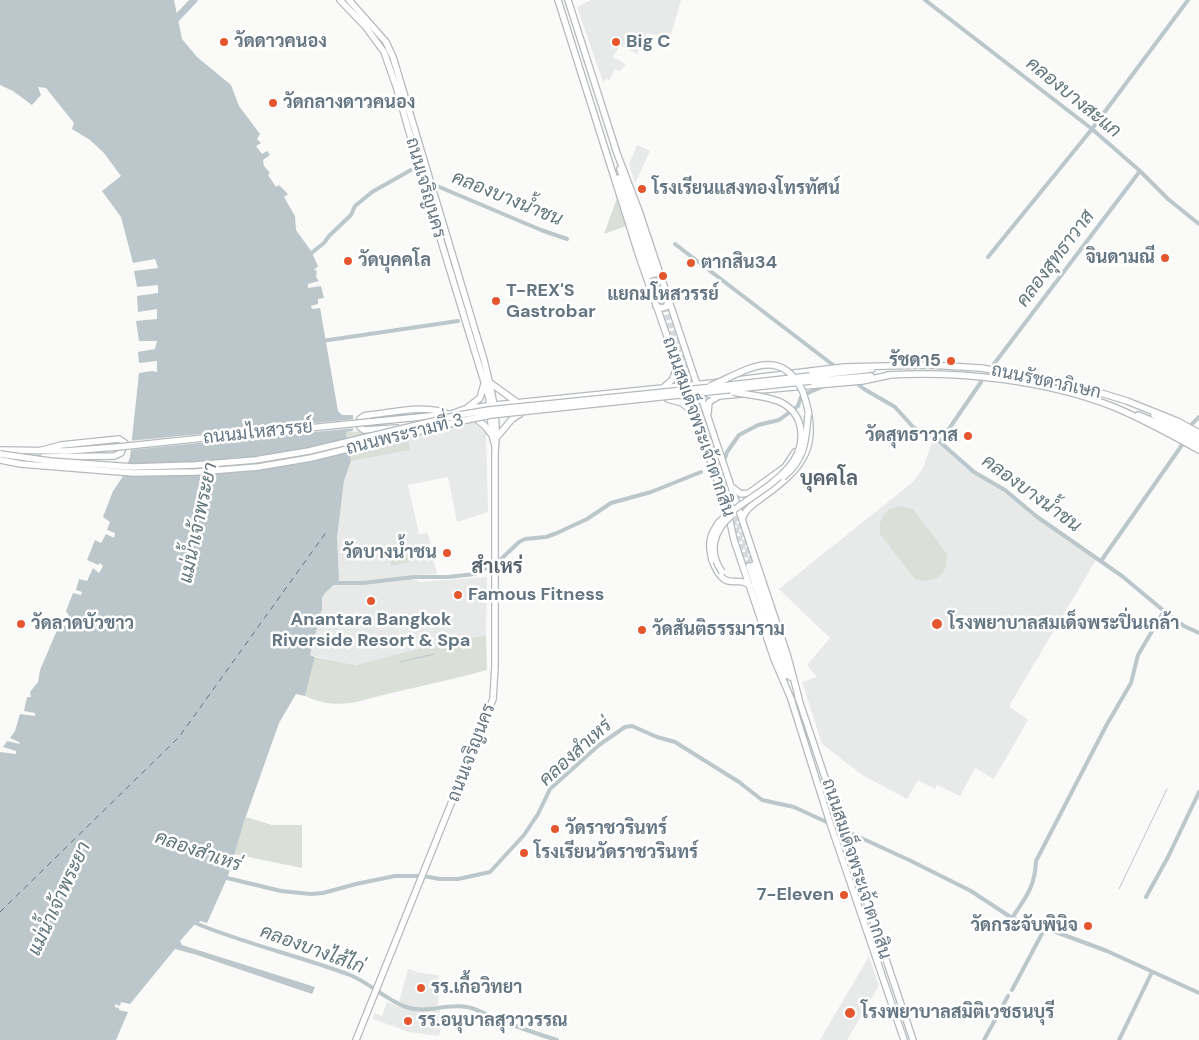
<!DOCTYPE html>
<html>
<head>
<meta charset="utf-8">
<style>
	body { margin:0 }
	canvas { display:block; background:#fafaf8 }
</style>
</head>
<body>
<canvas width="1199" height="1040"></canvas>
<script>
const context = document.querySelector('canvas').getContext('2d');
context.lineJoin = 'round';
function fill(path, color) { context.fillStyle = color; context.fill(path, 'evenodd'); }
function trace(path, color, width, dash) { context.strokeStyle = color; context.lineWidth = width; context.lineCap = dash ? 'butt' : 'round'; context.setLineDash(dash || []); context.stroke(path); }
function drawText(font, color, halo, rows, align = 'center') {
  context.font = font + ' "DM Sans",Sarabun,sans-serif'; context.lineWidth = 5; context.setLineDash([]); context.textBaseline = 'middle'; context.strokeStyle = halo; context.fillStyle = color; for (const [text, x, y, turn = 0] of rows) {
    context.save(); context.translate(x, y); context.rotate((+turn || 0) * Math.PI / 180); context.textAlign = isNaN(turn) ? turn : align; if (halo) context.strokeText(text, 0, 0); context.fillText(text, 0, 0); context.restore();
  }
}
fill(new Path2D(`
	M591 0H681L670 38 647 33 637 54 620 45 613 57 626 64 620 71 615 69 609 81 607 78 603 82 577 7Z
	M637 145 650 151 635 183 629 164Z
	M462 421 475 423 486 433 488 512 457 522 448 477 408 485 419 534 428 533 437 574 417 575 414 577 415 580H418L419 582 487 577 486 635 421 648 354 665 310 655 322 609V598L325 593 339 580 337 539 344 481 351 461 410 450 409 435Z
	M933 439 942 444 974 473 1005 490 1037 518 1096 560 1009 706 1028 720 994 779 975 768 960 796 937 785 935 789 918 780 907 799 862 775 822 744 802 682 817 677 807 665 830 638 779 589 913 482 923 468Z
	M869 956 879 986 847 1040H820Z
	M408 969 421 973 439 975 438 1005 424 1008 408 1006 399 1002Z
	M387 1002 406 1009 421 1011 440 1009 438 1026 441 1027 439 1036 409 1032 373 1019 374 1013 382 1016Z`), '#e8e9e9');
fill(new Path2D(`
	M617 198 626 226 604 234Z
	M408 429 410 450 351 461 346 432Z
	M900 506 913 509 947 554 946 567 942 574 936 578 926 581 915 579 880 534V523L884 514 890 509Z
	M406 543 409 562 391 566 388 547Z
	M486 635 487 670C458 678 429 684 400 691 364 698 342 713 305 696L315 657 355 665 421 648Z
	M246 817 272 825H302V868L234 854Z`), '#dadfd7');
fill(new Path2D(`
	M0 0H174L182 39 197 57 231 85 239 106 260 134 257 139 261 143 256 146 262 154 267 151 270 155 263 160 264 166 270 173 268 175 276 187 279 185 288 194 284 197 295 216 296 230 311 251 318 266 314 270 317 271 316 277 319 281 308 284V288L321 286 324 298 318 299V304L311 306 312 309 320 308 338 411 342 415H353V431L346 432 351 461 344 481 337 538 339 580 325 593 322 598V609L310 655 315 657 305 696 296 694 279 723 245 819 228 876 207 923 200 921 198 925H194L180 941 182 945 315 987 312 994 197 955 175 949 130 1004 121 1002 120 1006 115 1004V1007L119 1008V1010L128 1012 116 1040H0V752L16 754V751L3 747 7 741 20 744 19 742 10 738 15 731 20 714 35 716V713L24 711 27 697H31L30 692 38 682 40 670 58 628 60 625 66 626 70 618 66 611 73 593 81 595 82 592 76 590 79 579 87 581 93 568 99 573 103 566 100 563 98 565 87 560 95 540 101 543 106 534 114 538 115 533 107 530 110 522 103 517 113 491 122 478 130 457 139 373 152 371 157 372V361L139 363 138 352 155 349 157 341H139L136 321 157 319V309L138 312 137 296 158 293V285L137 287 134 271 158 268 155 259 133 263 121 217 102 191 121 176 104 153 90 140 72 129 74 123 46 88 38 87 41 95 32 105 13 91 0 85Z`), '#bbc7cb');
fill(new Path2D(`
	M356 419V428L222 441 220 432 218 433 219 441 129 450V441L261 428 262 437H264V428Z`), '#fafaf8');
trace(new Path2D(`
	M400 662 434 654
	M1119 889 1167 789`), '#bbc7cb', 1);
trace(new Path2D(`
	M925 0 1092 129 1140 171 1168 199 1199 224
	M437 186 541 230 567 239
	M675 244 837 368
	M309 255 324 243 329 236 351 215 355 206 372 192 411 170
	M988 257 1092 129 1188 0
	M322 341 458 321
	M994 364 1140 171
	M855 382 864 389 895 407 913 427 940 442 974 472 1005 490 1036 516 1122 576 1164 611 1184 626 1199 633
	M1192 424 1199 417
	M940 442 981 382
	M725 458 727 452 739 435 758 425 779 420 798 406 801 397 810 392 824 386
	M1101 561 1182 445
	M332 583H363L414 577H448L475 574 498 562 519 542 525 539 546 537 557 533 587 519 611 503 651 492 701 472
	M223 877 281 891 311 894 323 893 356 884 395 876H423L440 879H458L490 872 524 835 538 814 550 789 599 745 625 727 632 726 657 737 675 742 739 782 762 800 794 807 909 860 971 891 1012 918 1045 928 1107 951 1199 993
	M1146 897 1168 857 1199 792
	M1012 918C1026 897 1035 887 1036 861L1106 726 1131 683 1138 655 1164 611
	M195 923C246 944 299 956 350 975 370 983 386 1000 406 1007 426 1014 447 1003 467 1007 478 1009 489 1016 499 1020 518 1027 537 1034 557 1040
	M1012 990 1045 928
	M984 1040 1008 996
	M1119 1040 1152 972`), '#bbc7cb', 4);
trace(new Path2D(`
	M172 23 194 0`), '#bbc7cb', 7);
trace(new Path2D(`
	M0 912 179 737 327 531`), '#60757c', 1, [6, 5]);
trace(new Path2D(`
	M655 274 753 565
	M651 275 708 446
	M730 512 749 566`), '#d5d9db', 5.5, [5.5, 3]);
const major = new Path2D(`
	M340 0 365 26 384 52 396 86 430 205 489 398 492 435 495 446
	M349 0 386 42 393 57 484 360C492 393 499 417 495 452V666L493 699 356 1040
	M558 0 639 256 727 508 734 540 774 659 792 701
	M568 0 616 150
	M615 148 639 211 787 654 799 699
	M620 169 655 274
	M618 178 651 275
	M656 306 661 308 666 307 669 300
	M888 375C961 371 1045 380 1114 407 1143 419 1172 435 1199 450
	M810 376 872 369
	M811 381 871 376
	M489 382 518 403
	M664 387 673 379 677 366
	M738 392 862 381 890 375
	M708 394 719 396 741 394
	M668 399 682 403 693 412
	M467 408 480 398 484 384
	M708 413 709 402 719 396
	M1138 415 1163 425 1199 445
	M1154 415 1199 439
	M474 417 485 426 492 435
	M369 422 451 414 465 409 495 405 712 383 844 367 929 365 981 368 1068 383 1127 401 1177 421 1199 433
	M397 428 364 430 360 427V419L364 416 369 415C390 413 430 403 449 415
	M414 428 428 426 456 418
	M223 436 269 432
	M497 437 512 419 520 414
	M0 450 66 451 118 447
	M39 451 61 445 119 439 125 443 121 453 114 456 43 457
	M733 488 741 494 749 493 785 467 795 452
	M742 519C745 509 755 503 763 497 805 467 821 445 803 392
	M712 560C726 596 736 573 750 586
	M753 565 790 677
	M749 566 785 676
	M798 697 913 1040
	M791 699 830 823 904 1040`);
trace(major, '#b5babe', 8);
trace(major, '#fff', 5.5);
const majorBridge = new Path2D(`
	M710 386C746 371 780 344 803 392
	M269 432 369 422
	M118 447 223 436
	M0 454 50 461 133 467 195 465 255 460 309 451 459 415 489 410 704 388 810 376
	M0 460 21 464 133 473 196 472 258 467 311 458 461 421 491 415 811 381
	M783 477C805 460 806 441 808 415
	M712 560C708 543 709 536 719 522 740 502 769 490 788 468 807 447 807 413 778 401 764 396 748 395 733 392
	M722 572C708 552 713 531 732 515`);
trace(majorBridge, '#b5babe', 8, []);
trace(majorBridge, '#fff', 5.5);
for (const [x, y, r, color] of [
	[224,42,5,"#e4572e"],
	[616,42,5,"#e4572e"],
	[273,103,5,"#e4572e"],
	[642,189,5,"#e4572e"],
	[1165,258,5,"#e4572e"],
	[348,261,5,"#e4572e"],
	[691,263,5,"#e4572e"],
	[663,276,5,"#e4572e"],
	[496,301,5,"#e4572e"],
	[951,361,5,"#e4572e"],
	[968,436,5,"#e4572e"],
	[447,553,5,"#e4572e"],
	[458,595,5,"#e4572e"],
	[371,601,5,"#e4572e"],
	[21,624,5,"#e4572e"],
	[937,624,6,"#e4572e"],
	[642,630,5,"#e4572e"],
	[555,829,5,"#e4572e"],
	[524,853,5,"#e4572e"],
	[844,895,5,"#e4572e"],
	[1088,926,5,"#e4572e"],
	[421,988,5,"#e4572e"],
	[850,1013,6,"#e4572e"],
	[408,1021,5,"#e4572e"]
]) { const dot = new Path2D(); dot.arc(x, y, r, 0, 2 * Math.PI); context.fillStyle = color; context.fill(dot); trace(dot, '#fff', 2); }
drawText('bold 18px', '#657683', '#fff', [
	["วัดดาวคนอง",234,42],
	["Big C",626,42],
	["วัดกลางดาวคนอง",283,103],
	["โรงเรียนแสงทองโทรทัศน์",652,189],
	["จินดามณี",1155,258,"right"],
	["วัดบุคคโล",358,261],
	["ตากสิน34",701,263],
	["T-REX'S",506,291],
	["Gastrobar",506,312],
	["แยกมโหสวรรย์",663,295,"center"],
	["รัชดา5",941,361,"right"],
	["วัดสุทธาวาส",958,436,"right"],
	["วัดบางน้ำชน",437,553,"right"],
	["Famous Fitness",468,595],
	["Anantara Bangkok",371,620,"center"],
	["Riverside Resort & Spa",371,641,"center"],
	["วัดลาดบัวขาว",31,624],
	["โรงพยาบาลสมเด็จพระปิ่นเกล้า",948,624],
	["วัดสันติธรรมาราม",652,630],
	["วัดราชวรินทร์",565,829],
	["โรงเรียนวัดราชวรินทร์",534,853],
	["7-Eleven",834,895,"right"],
	["วัดกระจับพินิจ",1078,926,"right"],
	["รร.เกื้อวิทยา",431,988],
	["โรงพยาบาลสมิติเวชธนบุรี",861,1013],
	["รร.อนุบาลสุวาวรรณ",418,1021]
], 'left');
drawText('18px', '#657683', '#fff', [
	["ถนนเจริญนคร",425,188,74],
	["ถนนรัชดาภิเษก",1046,382,12],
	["ถนนสมเด็จพระเจ้าตากสิน",698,427,71],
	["ถนนมไหสวรรย์",258,433,-6],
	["ถนนพระรามที่ 3",405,435,-14],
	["ถนนเจริญนคร",472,753,-69],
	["ถนนสมเด็จพระเจ้าตากสิน",856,869,72]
]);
drawText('italic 19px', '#60757c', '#fff', [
	["คลองบางสะแก",1073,98,39],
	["คลองบางน้ำชน",507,199,22],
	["คลองสุทธาวาส",1056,259,-53],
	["คลองบางน้ำชน",1031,494,36],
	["แม่น้ำเจ้าพระยา",199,523,-78],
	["คลองสำเหร่",576,753,-42],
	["คลองสำเหร่",198,852,19],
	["แม่น้ำเจ้าพระยา",60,899,-65],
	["คลองบางไส้ไก่",312,950,20]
]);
drawText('bold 20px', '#57646e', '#fff', [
	["บุคคโล",829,480],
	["สำเหร่",497,568]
]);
</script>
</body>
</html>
